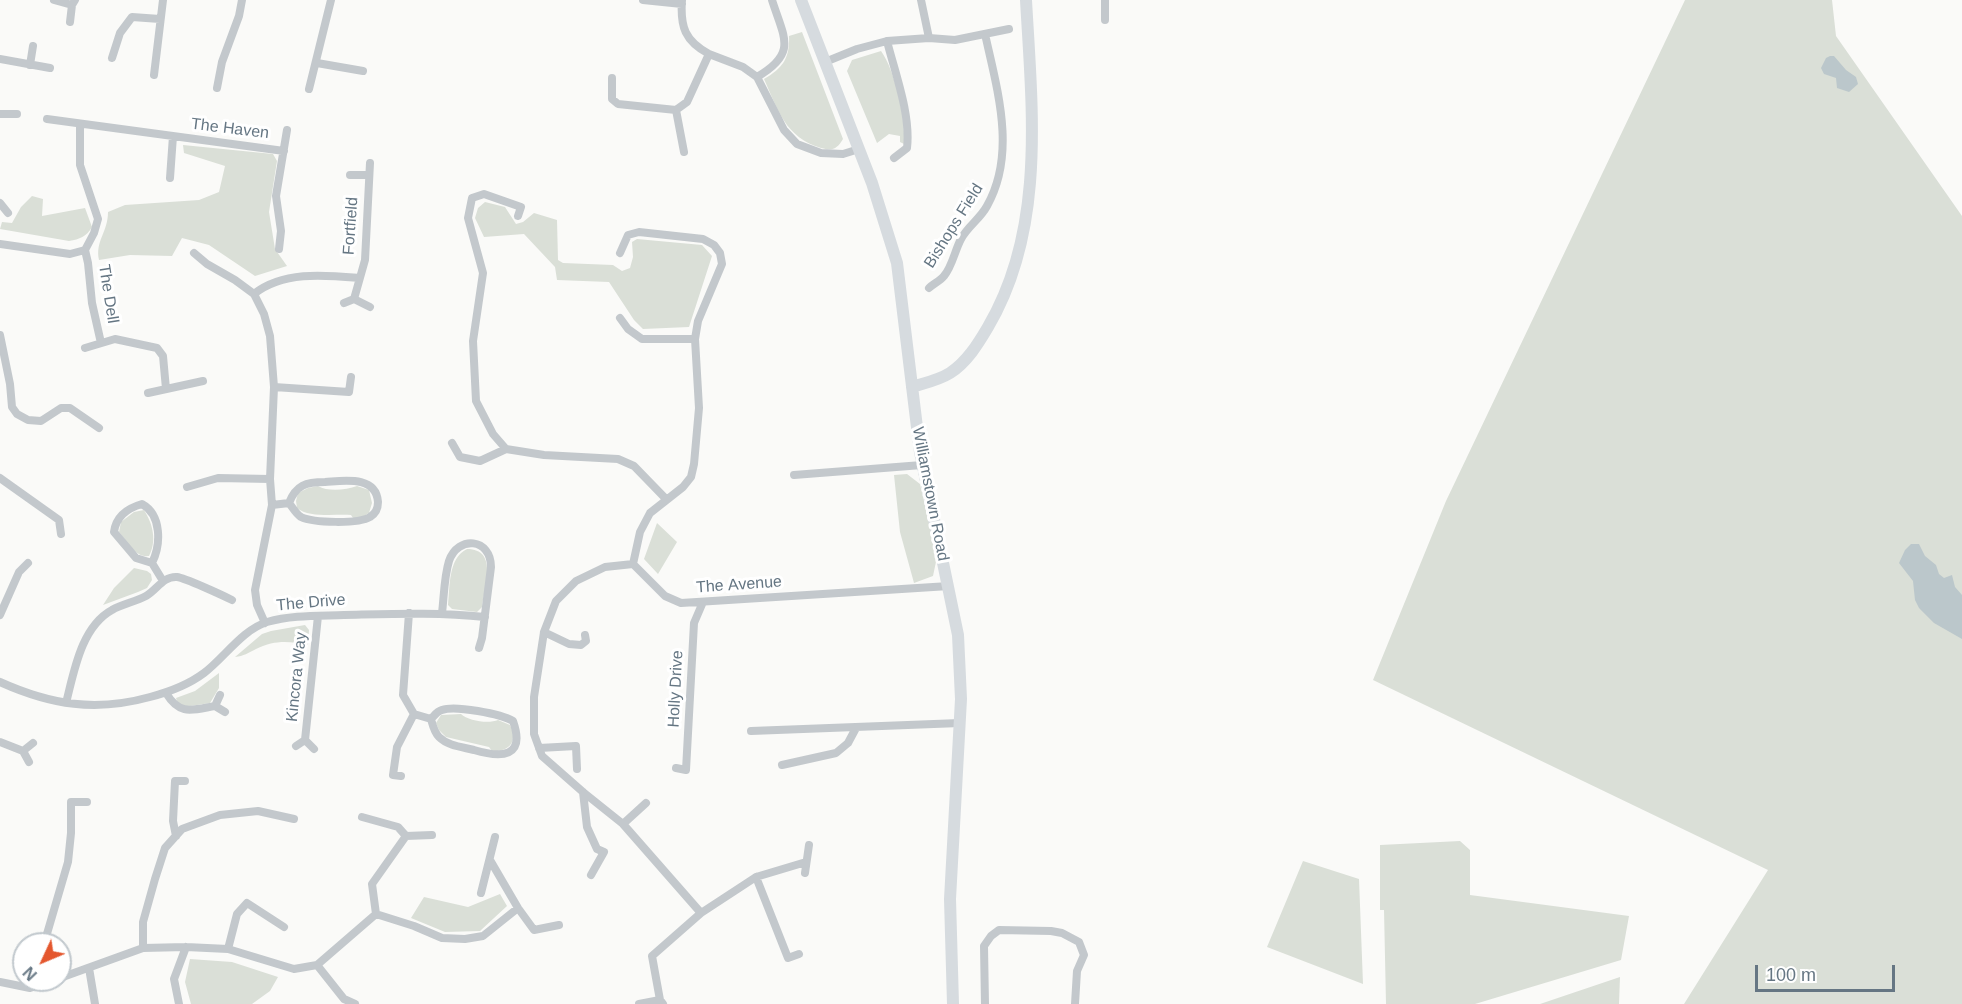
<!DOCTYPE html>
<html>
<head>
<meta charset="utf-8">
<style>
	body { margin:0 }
	#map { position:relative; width:1962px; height:1004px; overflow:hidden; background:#fafaf8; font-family:Helvetica,sans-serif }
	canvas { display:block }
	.north { position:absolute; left:12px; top:932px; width:60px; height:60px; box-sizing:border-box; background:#fff; border:2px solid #c1c8cd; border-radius:50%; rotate:226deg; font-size:16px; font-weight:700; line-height:24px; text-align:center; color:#657683 }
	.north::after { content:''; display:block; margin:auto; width:21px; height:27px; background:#e4572e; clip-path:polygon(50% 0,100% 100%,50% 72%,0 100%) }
	.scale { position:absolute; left:1755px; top:965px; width:140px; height:27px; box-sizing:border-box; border:3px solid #657683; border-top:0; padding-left:8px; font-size:18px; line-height:21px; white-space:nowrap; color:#657683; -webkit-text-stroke:4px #fff; paint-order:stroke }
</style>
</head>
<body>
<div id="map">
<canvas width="1962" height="1004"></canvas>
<div class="north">N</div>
<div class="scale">100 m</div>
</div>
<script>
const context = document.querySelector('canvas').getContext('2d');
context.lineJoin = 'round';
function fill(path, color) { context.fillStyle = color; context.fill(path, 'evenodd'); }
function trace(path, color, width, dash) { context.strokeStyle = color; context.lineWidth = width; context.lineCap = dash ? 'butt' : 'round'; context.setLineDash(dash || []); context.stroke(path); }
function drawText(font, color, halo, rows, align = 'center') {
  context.font = font + ' Helvetica,sans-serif'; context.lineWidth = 6; context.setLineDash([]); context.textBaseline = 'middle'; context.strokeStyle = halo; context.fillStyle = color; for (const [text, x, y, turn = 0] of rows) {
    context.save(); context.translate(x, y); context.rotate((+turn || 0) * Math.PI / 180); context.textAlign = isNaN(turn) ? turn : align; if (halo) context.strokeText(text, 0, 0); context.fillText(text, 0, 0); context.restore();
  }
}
fill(new Path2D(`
	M1685 0H1832L1836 36 1962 216V1004H1684L1768 870 1373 680 1446 501Z
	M802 32 843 139C837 149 833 151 821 148 785 137 778 110 764 79 783 68 790 58 789 36Z
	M881 51C895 70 906 120 904 144L900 142V136L889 134 877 143 847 71 852 60Z
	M183 145 273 154 277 161 269 212 275 249 287 266 255 276 209 245 182 238 172 256 130 255 99 260C95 241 108 232 108 212L125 205 199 200 219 192 225 166 184 153Z
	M32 196 43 199 42 216 85 208 92 227C86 237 80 239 69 241L0 229 2 222 12 223 21 207Z
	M485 202 505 207 516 224 523 222 534 213 557 220 558 260 563 263 613 265 622 271 630 268 633 257 632 242 637 239 702 245 712 256 689 327 643 329 634 320 609 282 557 280 555 267 524 234 484 237 475 218 478 208Z
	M907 474 920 484 937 557 933 576 914 583 900 532 894 475Z
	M318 486C328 492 346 490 357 486L369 490 372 503 369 513 361 518H353L351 515C334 514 309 518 297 508L296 501 298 493 308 488Z
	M144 510C153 524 157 541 149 556 135 558 127 541 119 532L121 522 134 512Z
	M657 523 677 542 658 574 644 559Z
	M467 549C498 549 485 586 482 607L477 612 452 609 448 605C450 587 448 558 467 549Z
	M134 568 147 571 151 574 152 580 147 588 138 592 103 605 114 588Z
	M305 625 309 630 308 645C288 641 275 640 256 649 248 653 244 656 235 657L262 634 271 631Z
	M219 673V688L210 703 184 707 178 704 176 698 195 691Z
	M461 714C468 721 489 724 498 720L510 725C518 741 510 752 492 751L489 747 446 737 439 730 436 723 441 715Z
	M1460 841 1470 850V895L1629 916 1621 960 1475 1004H1386L1384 910H1380V845Z
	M1303 861 1359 879 1363 984 1267 947Z
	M500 894 507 906 480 931 445 932 411 918 424 897 468 907Z
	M190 959 232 962 278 977 270 991 252 1004H191L185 982Z
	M1620 977 1619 1004H1540Z`), '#dadfd7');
fill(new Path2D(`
	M1830 56H1834L1846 70 1856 77 1858 84 1849 92 1837 88 1836 78 1824 74 1821 68 1826 58Z
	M1911 544H1919L1925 556 1936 565 1939 574 1944 578 1952 575 1955 587 1962 595V639L1934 623 1919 608 1915 600 1913 581 1899 563 1905 550Z`), '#bbc7cb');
trace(new Path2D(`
	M54 0 72 5
	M643 0 682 4
	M682 0C680 27 685 41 709 54
	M921 0 929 38
	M1105 20V0
	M70 22 72 5 75 0
	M887 41C895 73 911 115 907 148L894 158
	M112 58 120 33 132 17 160 19
	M0 59 50 68
	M825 62 857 49 887 41 929 38 955 40 1009 29
	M317 63 363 71
	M30 65 33 46
	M154 75 163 0
	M757 77C798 53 784 38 772 0
	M612 78V99L618 104 676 110 687 102 709 54 743 67 757 77 784 130 797 144 821 153 843 154 859 149
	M217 88 222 62 239 16 242 0
	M309 89 331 0
	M676 110 684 152
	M0 114H17
	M47 119 284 151
	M350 175H369
	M170 178 173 136
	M0 203 8 213
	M0 244 70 254 85 250 94 233 98 219 80 165V124
	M279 249 281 231 276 196 287 130
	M85 250 88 263 92 303 101 343
	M194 253 207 264 235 280 254 294 264 314 270 336 274 387 270 479 272 505 255 590 257 605 265 623
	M620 253 628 235 639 232 703 239 714 245 720 253 722 264 698 321 695 339 699 408 694 464 691 477 683 487 650 513 640 532 633 564
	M929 288C933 284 940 281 944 276 952 267 955 250 961 239 968 226 980 219 987 206 1017 153 997 89 985 34
	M254 294C283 271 324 275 359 278
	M354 299 365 260 370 163
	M344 303 354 299 370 307
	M620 318 628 329 642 339H695
	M0 335 10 384 12 407 17 414 28 420 41 421 61 408H70L99 428
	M85 348 115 339 157 348 163 356 166 389
	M274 387 349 392 351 377
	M148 393 203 381
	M452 443 460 457 480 461 506 449 544 455 618 459 634 466 666 499
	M506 449 493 434 476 401 473 341 483 273 468 218 472 198 484 194 521 207 518 216
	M794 475 922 465
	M0 478 59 520 61 534
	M187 487 218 478 270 479
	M272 505 289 503C296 485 306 482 325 482 343 481 376 475 378 502 378 509 375 514 370 517 359 524 313 523 301 517 296 514 293 508 289 503
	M152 563C161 545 162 515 142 504 128 508 116 516 114 532L136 558 152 563 163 581
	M409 613 403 695 414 714 431 719C433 726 434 732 439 737 448 746 462 747 474 750 501 758 526 758 513 721 501 714 455 705 442 710 437 711 434 716 431 719
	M442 613C444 597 444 577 449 561 458 535 491 538 491 567L482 638 479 648
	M0 615 19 572 28 563
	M544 632 569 644 581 645 586 641 585 635
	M0 682C51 705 96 712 150 697 169 692 188 685 204 673 224 658 242 630 267 622 292 615 318 616 344 615 391 614 437 612 485 617
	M166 693C180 716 192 710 215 706L220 695
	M66 703C74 672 81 627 112 610 122 604 135 602 146 596 157 590 163 576 177 577 185 578 222 595 232 600
	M215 706 225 712
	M751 731 960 723
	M305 740 314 749
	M0 742 23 751 29 762
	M296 746 305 740 318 616
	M539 748 576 746 577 769
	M23 751 33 743
	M782 765 836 753 848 743 856 728
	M676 768 686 770 694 623 703 602
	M401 776 393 775 397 747 414 714
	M583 792 587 827 597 849 604 852 591 875
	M362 817 398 827 406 836
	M623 824 646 803
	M176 836 173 821 175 781H185
	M406 836 432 835
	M490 860 518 908 534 930 559 925
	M805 873 809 845
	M756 877 788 958 799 954
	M481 893 495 837
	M701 913 623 824 583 792 542 756 534 734V697L544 632 556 601 576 581 605 567 633 564 665 596 681 603 949 586
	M376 914 414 926 442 938 465 939 483 936 518 908
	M376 914 372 884 406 836
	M44 944 68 862 71 833V802H87
	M143 948V922L155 879 165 848 182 829 220 815 258 811 294 819
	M228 949 237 914 247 903 284 927
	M317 965 344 999 355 1004
	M89 968 95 1004
	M60 978 143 948 186 947 228 949 294 969 317 965 376 914
	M0 982 30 988 55 980
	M179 1004 174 979 186 947
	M639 1004 660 1000
	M663 1004 660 1000 652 956 701 913 756 877 806 862
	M985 1004 984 946 991 936 999 930 1051 931 1062 933 1079 942 1084 955 1077 971 1075 1004`), '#c3c8cc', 8);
trace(new Path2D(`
	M801 0 872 183 897 263 920 452 958 635 961 699 950 899 953 1004
	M912 387C925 383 939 380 950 373 967 362 978 344 988 327 1046 229 1032 109 1026 0`), '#d6dbdf', 12);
drawText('16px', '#657683', '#fff', [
	["The Haven",230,129,7],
	["Fortfield",351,226,-86],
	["Bishops Field",954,226,-58],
	["The Dell",108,294,81],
	["Williamstown Road",930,494,79],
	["The Avenue",739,585,-4],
	["The Drive",311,603,-5],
	["Kincora Way",297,677,-84],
	["Holly Drive",676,689,-87]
]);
</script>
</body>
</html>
